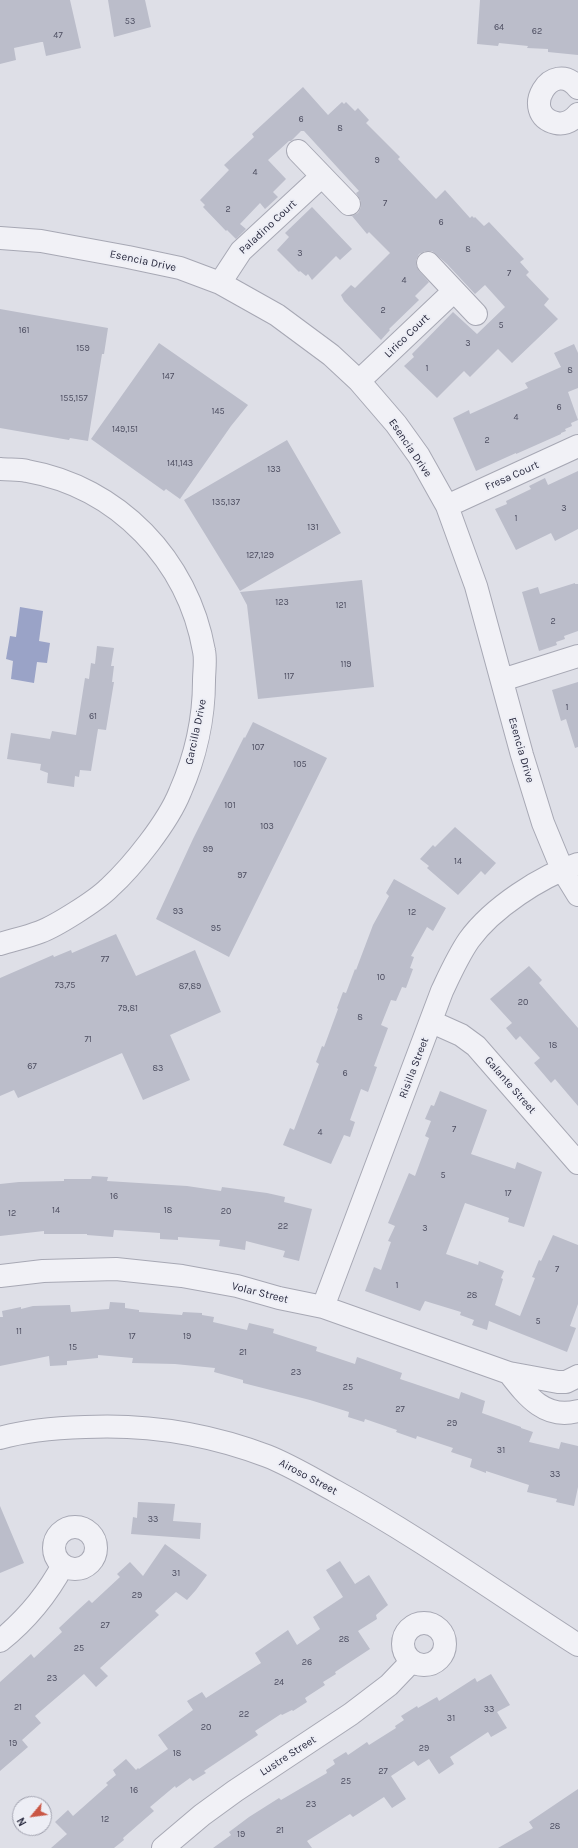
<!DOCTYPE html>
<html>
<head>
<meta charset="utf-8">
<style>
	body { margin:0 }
	#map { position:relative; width:578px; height:1848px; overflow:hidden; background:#dedfe7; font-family:Karla,sans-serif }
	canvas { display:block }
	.north { position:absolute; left:12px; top:1796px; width:40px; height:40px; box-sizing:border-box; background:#edeef5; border:1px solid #9e9fac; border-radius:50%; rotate:241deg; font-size:11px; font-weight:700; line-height:16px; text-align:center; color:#28293e }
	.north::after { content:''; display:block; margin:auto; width:14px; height:18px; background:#ca5745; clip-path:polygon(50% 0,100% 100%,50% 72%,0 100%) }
</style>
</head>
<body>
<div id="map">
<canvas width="578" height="1848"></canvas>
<div class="north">N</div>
</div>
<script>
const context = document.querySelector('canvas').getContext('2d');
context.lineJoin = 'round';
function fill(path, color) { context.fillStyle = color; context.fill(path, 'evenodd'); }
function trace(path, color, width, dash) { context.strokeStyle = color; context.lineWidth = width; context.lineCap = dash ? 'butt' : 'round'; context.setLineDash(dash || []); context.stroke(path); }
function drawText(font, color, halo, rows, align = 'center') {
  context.font = font + ' Karla,sans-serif'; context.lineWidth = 4; context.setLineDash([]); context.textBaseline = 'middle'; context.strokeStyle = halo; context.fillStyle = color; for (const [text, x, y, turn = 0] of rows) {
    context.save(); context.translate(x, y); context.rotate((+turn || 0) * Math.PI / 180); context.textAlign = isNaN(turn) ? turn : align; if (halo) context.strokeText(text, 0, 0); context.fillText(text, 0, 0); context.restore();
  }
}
fill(new Path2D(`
	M20 607 43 611 39 641 50 643 47 663 37 662 34 683 11 679 13 661 6 659 10 636 16 637Z`), '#9aa3c7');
fill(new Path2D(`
	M0 0H70L81 48 46 56 43 42H41L14 48 16 60 0 64Z
	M108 0H145L151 27 114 37Z
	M480 0H578V55L548 52V49L527 48 528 46 499 43 498 46 477 44Z
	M303 87 328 115 342 102 344 104 346 102 355 111 358 108 369 120 366 123 400 157 398 159 436 199 445 190 470 218 472 216 474 218 475 217 484 226 489 222 524 259 520 262 529 272 526 275 549 299 544 305 558 319 512 363 498 349 470 377 464 371 437 398 404 366 414 357 412 354 453 312 477 334 505 307 485 285 475 294 447 264 432 251H425L419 254 416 260V265L419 271 429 282 415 296 419 300 389 329 390 330 381 340 344 301 341 295 351 285 355 288 390 253 369 232 367 234 352 216 358 213 361 207V201L356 193 359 191 304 131H301L291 141H289L268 160 286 179 273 192 278 197 265 209 260 203 240 224 246 229 236 239 227 230 226 231 203 207 205 205 200 200 229 170 224 165 254 137 252 134Z
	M312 207 352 249 340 260 336 256 312 280 308 274 306 276 300 271 299 272 277 250 289 237 285 233Z
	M0 309 108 328 104 354H102L88 441 70 438 69 440 0 428Z
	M159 343 248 405 231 426 180 499 166 489 164 491 91 439Z
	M574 344 578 353V388L568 392 578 420 571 423 572 426 565 429 566 431 561 433V434L516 454V453L476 471 453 418 469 410 470 414 528 388 525 383 561 367 554 353Z
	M287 440 341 533 240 591 184 500Z
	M578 471V529L555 541 551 533 516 550 495 509 507 504 506 501 531 489 529 486 545 478 548 485Z
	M362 580 374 687 258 699 247 605 240 592Z
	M575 583V584H578V631L564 636 565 639 556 642 557 645 539 651 522 592 538 587 540 594Z
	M97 646 114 648 111 666H114L112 682H114L106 730 98 729 91 771 80 770 79 777 75 776 74 787 47 783 48 773 40 770 41 764 7 759 11 733 50 739 52 731 76 735 85 678 89 679 91 663 95 664Z
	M578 682V747L575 748 566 719 561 721 552 690Z
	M253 722 327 758 229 957 156 919 193 839 244 737 245 738Z
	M455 827 496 863 485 875 481 871 458 895 427 868 429 866 420 859 433 845 435 847Z
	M394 879 446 908 433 931 427 927 411 956 414 957 410 968 413 969 406 988 402 987 396 1001 391 1000 381 1025 388 1028 374 1066 377 1067 368 1092 361 1089 350 1120 355 1122 350 1137 344 1135 331 1164 283 1145 290 1128 294 1130 319 1064 316 1062 322 1046 324 1047 338 1009 337 1008 343 992 346 993 355 969 356 970 373 925 389 896 386 893Z
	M116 934 136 976 195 950 221 1012 170 1035 190 1080 143 1100 122 1053 18 1098 14 1090 0 1096V978L53 955 54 957 71 950 72 953Z
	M529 966 542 980 539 983 578 1028V1106L555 1079 551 1083 534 1063 540 1058 520 1036 516 1040 506 1028 512 1023 490 999Z
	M440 1091 487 1110 471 1154 515 1169 517 1162 542 1172 524 1227 508 1222 509 1218 465 1203 446 1254 478 1265 479 1261 504 1271 501 1278 503 1279 495 1305 520 1316 535 1278 532 1277 539 1260 541 1261 553 1235 578 1245V1304L570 1326 576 1328 567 1352 489 1321 487 1330 472 1325 474 1320 460 1315 461 1312 425 1301 420 1311 365 1291 374 1267 381 1270 391 1242 388 1241 395 1226 388 1223 409 1173 415 1176 429 1138 425 1136 431 1121 425 1119 431 1105 434 1106Z
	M92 1176 108 1177 107 1181 187 1186 221 1191 222 1187 267 1193 285 1197 284 1202 312 1209 299 1261 283 1257 285 1251 246 1241 245 1250 219 1246 220 1240 178 1237V1240L160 1239V1233L114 1230 113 1237 87 1235V1234H44V1231L0 1236V1184L19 1182 64 1181V1179H91Z
	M110 1302 125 1303V1308L139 1310V1312L182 1315 183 1312 202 1313V1315L214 1317 213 1322 247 1330 249 1323 274 1329 273 1333 317 1347 316 1351 355 1364 357 1357 402 1373 400 1379 415 1384 459 1399 461 1392 485 1401 482 1413 521 1427V1428L533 1432 529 1442 559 1449 561 1442 578 1446V1487L574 1506 556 1502 557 1499 527 1492 529 1485 486 1471V1473L470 1467 472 1459 451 1452 453 1448 417 1436 416 1439 396 1432 397 1430 365 1419 364 1422 348 1417 349 1412 310 1400 243 1383V1380L214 1372 215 1368 175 1364 132 1363 133 1358 98 1355V1358L67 1361V1365L50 1366 49 1356 0 1366V1317H3L2 1311 21 1307V1309L33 1306 70 1305 71 1312 109 1309Z
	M138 1502 175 1504 173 1521 201 1523 200 1539 131 1534 133 1517 137 1518Z
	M0 1506 24 1563 0 1573Z
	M165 1544 207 1575 196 1590 187 1600 176 1592 155 1611 159 1615 100 1668 108 1676 96 1687 84 1674 35 1716 41 1723 22 1740 28 1747 0 1771V1682L31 1654 34 1658 62 1632 59 1628 77 1611 89 1600 92 1603 120 1577 117 1574 130 1562 143 1576Z
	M340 1561 355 1584 369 1575 388 1605 376 1615 377 1619 358 1631 370 1649 335 1672 336 1674 323 1682 325 1685 305 1698 307 1702 293 1711 292 1710 282 1715 281 1714 255 1731 258 1735 204 1771 206 1773 193 1781 190 1778 176 1788 175 1786 150 1807 154 1811 123 1838 124 1840 114 1848H51L67 1834 55 1822 68 1810 73 1816 108 1785 106 1783 116 1775 113 1770 126 1759 136 1770 138 1768 139 1769 168 1749 158 1735 193 1710 187 1701 202 1692 206 1698 261 1663 255 1653 288 1630 297 1645 320 1629 313 1617 343 1597 326 1570Z
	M491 1674 510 1705 497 1712 507 1728 491 1737 488 1732 450 1757 454 1764 439 1774 429 1759 418 1766 414 1761 391 1776 406 1799 392 1808 384 1797 353 1817 350 1814 307 1841 312 1848H213L231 1835 229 1832 249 1817 279 1798 281 1800 327 1773 326 1770 335 1764 333 1760 346 1752 348 1755 367 1742 369 1745 396 1728 395 1726 404 1720 401 1716 417 1706 418 1708 437 1697 439 1701 475 1678 477 1682Z
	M578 1789V1848H498L533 1828 529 1822Z`), '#bbbdca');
const minor = new Path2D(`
	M578 88C552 56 518 114 556 123 565 125 572 121 578 114
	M298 151 349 204
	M0 238 41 241 128 257 180 268 220 283 277 315 331 355 359 381 396 424 419 456 447 506 476 586 522 755 543 823 562 869 578 895
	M428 263 476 314
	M220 283 241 251 322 176
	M359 381 454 291
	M0 469C9 470 19 469 27 471 118 487 188 560 204 651 206 660 204 672 204 681 204 718 195 758 180 792 168 822 133 866 109 888 96 901 56 926 40 932 27 937 13 940 0 944
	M447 506 578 446
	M502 680 578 656
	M432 1022 461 1035 476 1046 578 1163
	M0 1276 43 1271 116 1269 182 1276 237 1286 279 1298 323 1307 509 1373 558 1382H566L578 1376
	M323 1307 442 991C450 974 458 956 469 940 492 908 541 876 578 864
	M509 1373C527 1396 545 1420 578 1411
	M0 1438C27 1430 57 1428 85 1427 147 1424 209 1434 267 1456 290 1465 313 1479 335 1491 419 1537 497 1593 578 1645
	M54 1548a21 21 0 1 1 42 0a21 21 0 1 1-42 0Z
	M403 1644a21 21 0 1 1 42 0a21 21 0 1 1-42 0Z
	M0 1641C26 1620 47 1595 63 1565
	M163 1848 202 1815 235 1791 351 1714 389 1685 411 1662`);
trace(minor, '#a7a8b4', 24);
trace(minor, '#f1f1f6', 22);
drawText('9px', '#4d4e61', null, [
	["53",130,21],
	["64",499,27],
	["62",537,31],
	["47",58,35],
	["6",301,119],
	["8",340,128],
	["9",377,160],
	["4",255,172],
	["7",385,203],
	["2",228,209],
	["6",441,222],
	["8",468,249],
	["3",300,253],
	["7",509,273],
	["4",404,280],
	["2",383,310],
	["5",501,325],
	["161",24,330],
	["3",468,343],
	["159",83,348],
	["1",427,368],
	["8",570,370],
	["147",168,376],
	["155,157",74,398],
	["6",559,407],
	["145",218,411],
	["4",516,417],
	["149,151",125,429],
	["2",487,440],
	["141,143",180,463],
	["133",274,469],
	["135,137",226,502],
	["3",564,508],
	["1",516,518],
	["131",313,527],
	["127,129",260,555],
	["123",282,602],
	["121",341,605],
	["2",553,621],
	["119",346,664],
	["117",289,676],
	["1",567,707],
	["61",93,716],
	["107",258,747],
	["105",300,764],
	["101",230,805],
	["103",267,826],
	["99",208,849],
	["14",458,861],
	["97",242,875],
	["93",178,911],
	["12",412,912],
	["95",216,928],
	["77",105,959],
	["10",381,977],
	["73,75",65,985],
	["87,89",190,986],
	["20",523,1002],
	["79,81",128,1008],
	["8",360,1017],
	["71",88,1039],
	["18",553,1045],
	["67",32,1066],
	["83",158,1068],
	["6",345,1073],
	["7",454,1129],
	["4",320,1132],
	["5",443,1175],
	["17",508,1193],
	["16",114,1196],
	["14",56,1210],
	["18",168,1210],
	["20",226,1211],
	["12",12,1213],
	["22",283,1226],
	["3",425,1228],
	["7",557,1269],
	["1",397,1285],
	["28",472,1295],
	["5",538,1321],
	["11",19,1331],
	["17",132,1336],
	["19",187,1336],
	["15",73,1347],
	["21",243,1352],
	["23",296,1372],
	["25",348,1387],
	["27",400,1409],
	["29",452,1423],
	["31",501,1450],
	["33",555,1474],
	["33",153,1519],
	["31",176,1573],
	["29",137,1595],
	["27",105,1625],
	["28",344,1639],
	["25",79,1648],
	["26",307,1662],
	["23",52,1678],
	["24",279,1682],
	["21",18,1707],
	["33",489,1709],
	["22",244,1714],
	["31",451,1718],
	["20",206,1727],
	["19",13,1743],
	["29",424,1748],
	["18",177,1753],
	["27",383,1771],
	["25",346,1781],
	["16",134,1790],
	["23",311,1804],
	["12",105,1819],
	["28",555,1826],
	["21",280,1830],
	["19",241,1834]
]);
drawText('11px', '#28293e', '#edeef5', [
	["Paladino Court",268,227,-43],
	["Esencia Drive",143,261,12],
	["Lirico Court",407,336,-44],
	["Esencia Drive",410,448,56],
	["Fresa Court",512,476,-24],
	["Garcilla Drive",196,732,-78],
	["Esencia Drive",521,750,74],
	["Risilla Street",414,1068,-69],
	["Galante Street",510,1085,49],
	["Volar Street",260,1293,14],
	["Airoso Street",308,1477,28],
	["Lustre Street",288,1756,-33]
]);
</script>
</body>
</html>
